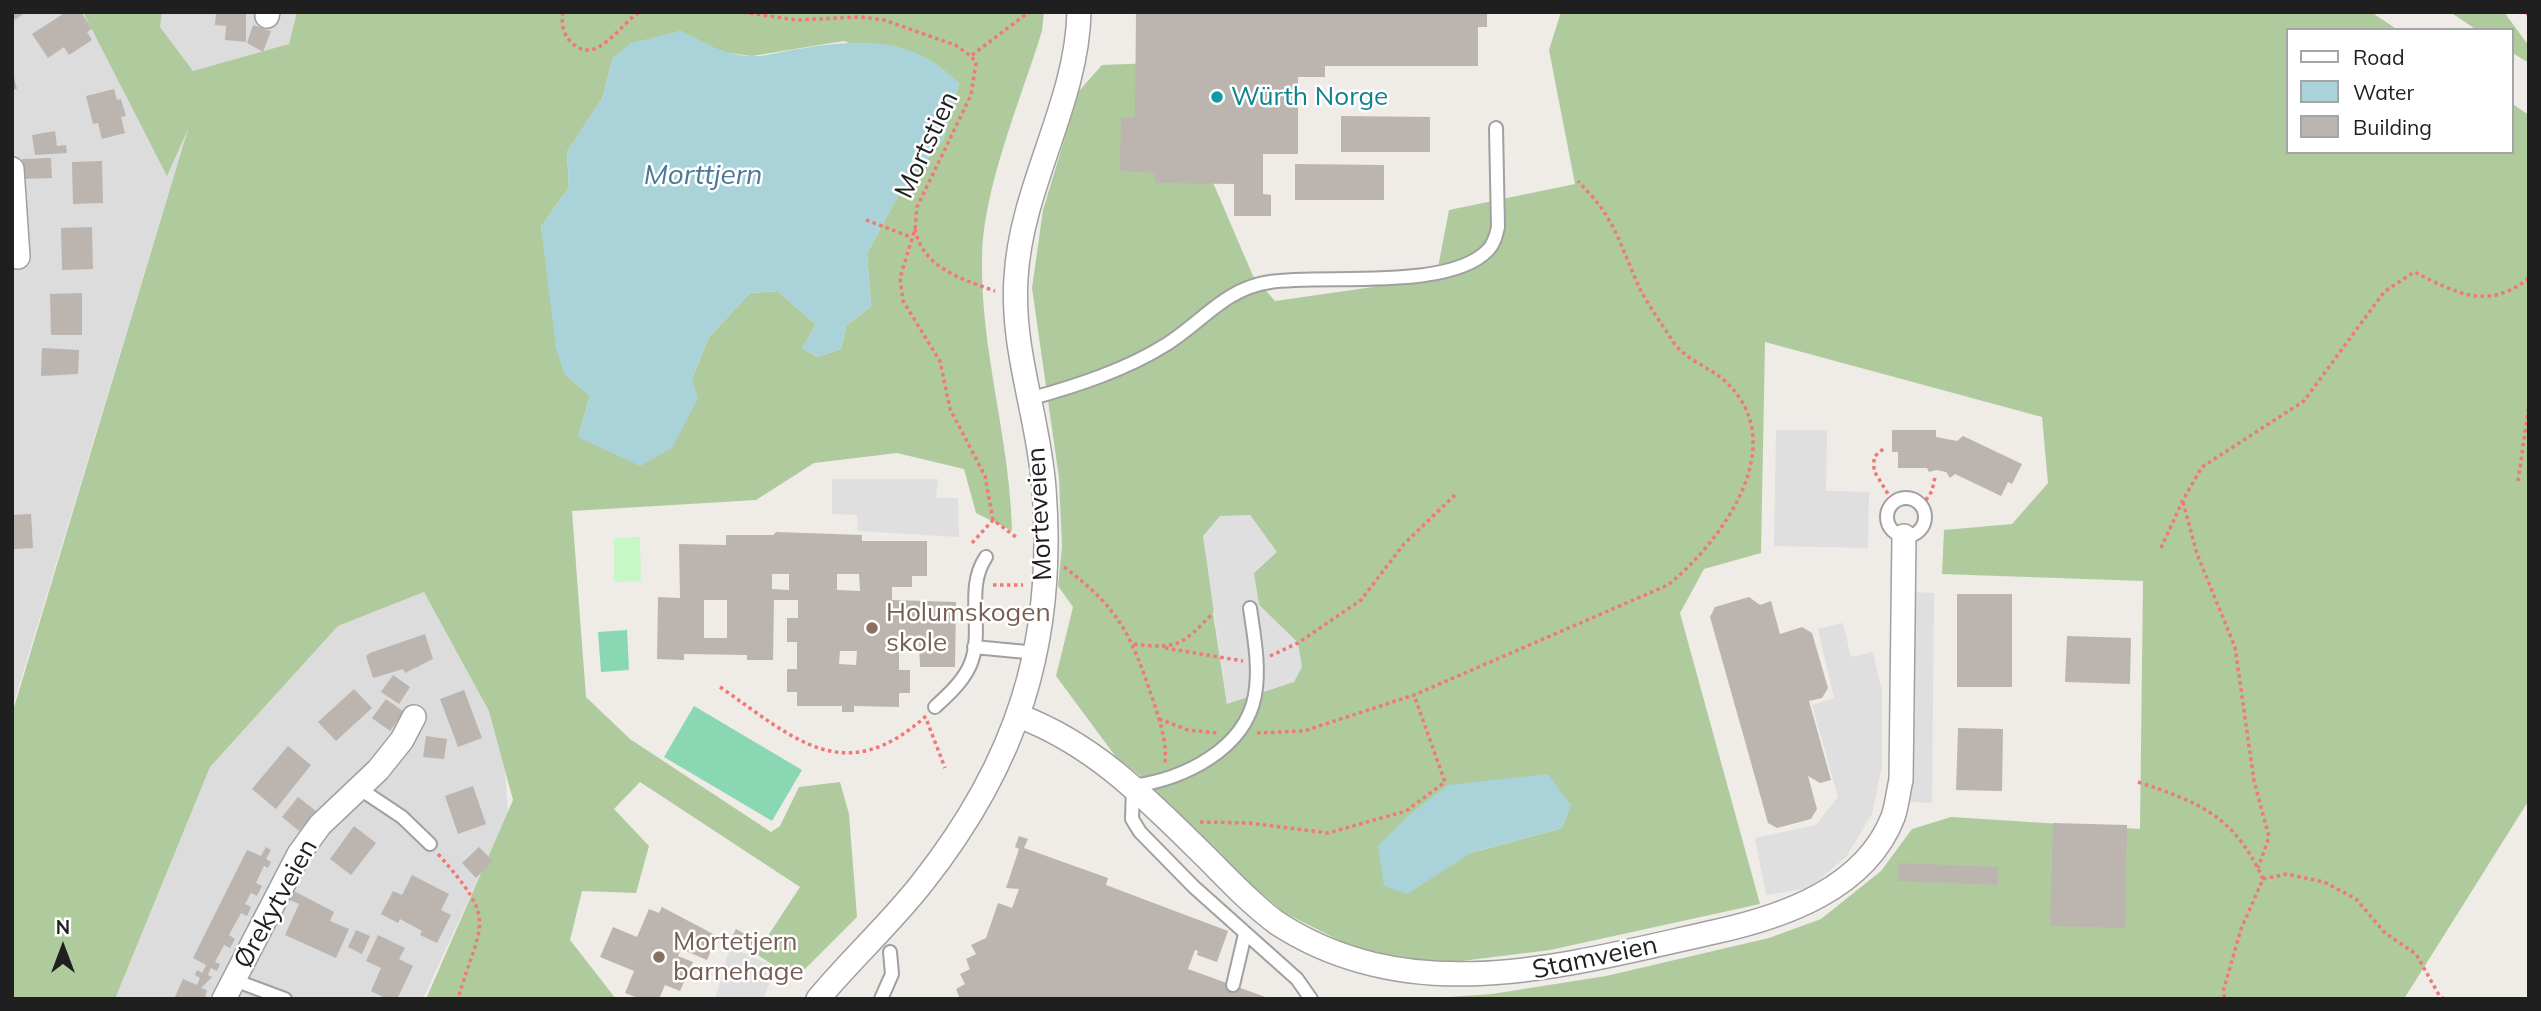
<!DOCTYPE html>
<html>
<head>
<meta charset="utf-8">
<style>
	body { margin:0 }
	#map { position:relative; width:2541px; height:1011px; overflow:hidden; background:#efebe6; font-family:Mulish,sans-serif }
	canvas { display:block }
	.frame { position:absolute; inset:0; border:14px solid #1f1f1f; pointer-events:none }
	.legend { position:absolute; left:2286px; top:28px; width:228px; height:126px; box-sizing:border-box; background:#fff; border:2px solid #a5a5a5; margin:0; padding:9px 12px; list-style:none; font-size:21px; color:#1f1f1f }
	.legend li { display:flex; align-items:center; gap:14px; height:35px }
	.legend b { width:35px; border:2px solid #a5a5a5 }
	.north { position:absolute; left:28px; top:913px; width:70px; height:70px; -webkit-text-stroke:5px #fff; paint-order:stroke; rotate:0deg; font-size:19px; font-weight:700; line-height:28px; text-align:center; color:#1f1f1f }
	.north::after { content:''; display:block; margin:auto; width:24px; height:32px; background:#1f1f1f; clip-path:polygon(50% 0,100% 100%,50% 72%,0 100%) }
</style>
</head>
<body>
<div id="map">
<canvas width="2541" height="1011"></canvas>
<div class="frame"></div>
<ul class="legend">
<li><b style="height:9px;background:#fff"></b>Road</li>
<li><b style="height:19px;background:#aad3d9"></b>Water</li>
<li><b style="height:19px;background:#bcb4af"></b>Building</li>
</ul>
<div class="north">N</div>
</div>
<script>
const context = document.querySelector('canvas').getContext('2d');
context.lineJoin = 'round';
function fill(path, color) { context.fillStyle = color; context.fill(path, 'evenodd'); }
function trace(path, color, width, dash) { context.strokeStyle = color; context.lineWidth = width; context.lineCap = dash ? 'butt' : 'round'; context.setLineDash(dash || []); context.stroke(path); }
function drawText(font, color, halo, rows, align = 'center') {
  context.font = font + ' Mulish,sans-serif'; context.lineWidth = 5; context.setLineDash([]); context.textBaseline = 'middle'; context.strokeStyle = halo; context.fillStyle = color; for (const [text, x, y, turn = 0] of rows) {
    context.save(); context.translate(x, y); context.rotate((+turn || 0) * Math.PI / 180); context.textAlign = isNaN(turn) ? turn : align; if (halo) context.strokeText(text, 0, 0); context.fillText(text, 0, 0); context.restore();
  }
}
fill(new Path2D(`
	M12 12H297L289 44 191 119 12 709Z
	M424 592 501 714 508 813 423 999H115L210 767 338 626Z`), '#dddcdc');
fill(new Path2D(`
	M83 12H162L160 27 193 71 289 44 297 12H1044L1042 31C1021 99 983 188 982 257 980 350 1010 438 1012 531L976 513 964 469 897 453 814 463 756 500 572 511 586 697 630 739 771 832 780 826 799 787 840 782 849 814 857 917 795 979 756 954 800 887 640 782 614 809 649 846 636 893 582 891 570 940 616 999H426L513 800 489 711 424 592 338 626 210 767 115 999H12V714L188 129 167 176ZM680 31 722 52 752 56 844 41 959 83 943 140 901 190 867 253 871 306 846 326 841 349 817 357 802 348 816 325 778 291 750 293 709 337 692 379 578 437 590 396 564 373 541 227 569 187 567 152 602 99 613 58Z
	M1561 12H2371L2398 30H2287V152H2511V103L2529 115V800L2404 999H1420L1492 994 1606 976 1769 938 1821 919 1881 871 1912 829 1951 817 2140 829 2143 581 1942 574 1944 530 2012 524 2048 483 2042 417 1765 342 1761 553 1704 569 1680 613 1760 904 1550 950 1437 964 1360 951 1285 913 1218 857 1142 777 1116 757 1056 676 1073 607 1058 586 1062 547 1059 478 1032 288 1043 210 1079 91 1102 65 1155 63 1167 75 1253 276 1275 301 1436 278 1449 210 1575 184 1549 50ZM1250 515 1276 552 1253 573 1259 605 1298 643 1227 704 1213 613ZM1571 804 1562 828 1471 853Z
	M2450 12H2504L2529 46V63L2511 52V30H2477Z`), '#afcb9e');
fill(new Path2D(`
	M640 537 641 581 614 582V538Z`), '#c7f6c7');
fill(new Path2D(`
	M627 630 629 670 601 672 598 632Z
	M694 706 802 770 772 821 664 757Z`), '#8ad8b3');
fill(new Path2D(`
	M1776 430H1827L1826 491 1869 492 1868 548 1774 546Z
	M832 479H938L936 498H958L959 537 858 531 857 515 832 514Z
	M1250 515 1277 552 1254 573 1259 605 1298 643 1302 667 1294 682 1227 704 1203 536 1220 516Z
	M1916 592 1934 593 1932 803 1910 802Z
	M1843 623 1851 657 1873 652 1882 691V766L1872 814 1846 857 1809 888 1766 895 1755 838 1816 825 1838 797 1812 705 1834 698 1818 629Z
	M730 947 776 967 763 999H715Z`), '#dfdfdf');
fill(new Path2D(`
	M680 31C703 42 724 55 750 56 765 57 783 51 798 49 859 39 912 35 959 83L943 140 901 190 867 253 871 306 846 326 841 349 817 357 802 348 816 325 778 291 750 293 709 337 692 379 698 398 672 448 640 466 578 437 590 396 564 373 556 348 541 227 569 187 567 152 602 99 613 58 631 43Z
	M1548 774 1571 805 1562 828 1471 853 1407 894 1384 886 1378 846 1409 815 1448 785Z`), '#aad3d9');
fill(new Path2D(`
	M12 12H26L15 20Z
	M66 12H81L92 29 87 32 92 40 69 55 64 47 48 58 32 34Z
	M216 12H246V42L225 40 226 26 215 25Z
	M1136 12H1487V27H1478V66H1325V77H1298V154H1263V194L1271 195V216H1234V184L1155 183V173L1120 171 1121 117H1135Z
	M253 25 271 31 263 52 247 43Z
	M12 69 17 89 12 90Z
	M114 89 117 100 121 99 126 116 121 117 125 133 102 139 98 123 93 124 86 96Z
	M1341 116 1430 117V152H1341Z
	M55 131 57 146 66 145 67 153 35 155 32 135Z
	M51 158 52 178 23 179 22 159Z
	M102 161 103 203 73 204 72 162Z
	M1295 164 1384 165V200H1295Z
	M92 227 93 269 62 270 61 228Z
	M82 293V335H51L50 294Z
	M42 348 79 350 78 374 41 376Z
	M1892 430H1936V437L1957 441 1963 436 2022 464 2012 484 2008 482 2001 496 1955 474 1950 478 1946 472 1936 470 1929 472 1927 468H1898V452H1892Z
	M31 514 33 548 12 549V515Z
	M776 532 862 535V541H927V576H912V587H892V600L956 602 955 667H920L919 642 899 641V670H910V693H899V707L854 706V712H842V706H797V692H787V669H797V642H787V618H798V600H774L773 660H747V655L684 654V660L657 659 658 597 680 598 679 544 726 545V535H773ZM772 574H789V590L772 589ZM837 574H859L860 591 837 590ZM704 600H727V638H704ZM840 651H857L856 665 839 664Z
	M1957 594H2012V687H1957Z
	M1749 597 1760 605 1771 601 1780 634 1802 627 1812 633 1828 688 1822 698 1809 701 1831 780 1820 783 1808 776 1817 809 1811 819 1777 828 1768 823 1710 617 1715 607Z
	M425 634 433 659 405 673 403 669 373 678 366 656 370 653Z
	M2067 636 2131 638 2130 684 2065 682Z
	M393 675 410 687 399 704 381 692Z
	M354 689 372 708 336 741 318 722Z
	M464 690 482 738 458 747 440 699Z
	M386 699 404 712 390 731 372 718Z
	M1958 728 2003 729 2002 791 1956 790Z
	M426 736 447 739 444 759 423 757Z
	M288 746 311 765 276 809 252 789Z
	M473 786 486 824 458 834 445 796Z
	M298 797 316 811 299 831 282 817Z
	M2053 823 2127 825 2125 928 2050 926Z
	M354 826 376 843 351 875 330 859Z
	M1019 836 1028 839 1024 848 1108 878 1106 885 1228 931 1217 962 1197 955 1198 951 1195 950 1188 969 1271 999H960L956 989 965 984 960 974 970 969 966 959 976 954 971 945 986 938 998 903 1012 908 1019 889 1006 888 1019 849 1015 847Z
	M266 847 271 850 266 859 271 862 268 868 264 866 256 883 262 886 257 896 251 893 245 904 251 907 247 916 241 913 229 935 235 939 230 948 224 945 215 962 220 964 217 971 211 968 208 975 212 977 201 988 207 990 205 997 174 999 183 979 197 985 200 978 195 975 197 970 202 973 206 965 193 958 247 850 261 856Z
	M479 847 493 861 476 878 462 863Z
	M1899 863 1998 867 1997 885 1898 881Z
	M412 875 449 894 441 910 451 915 437 943 420 935 422 931 400 919 398 923 381 914 393 891 402 895Z
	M294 891 334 912 330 921 349 929 336 958 285 935 299 904 290 900Z
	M662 907 717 936 707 960 681 949 678 956 693 962 680 991 665 985 659 999H640L625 993 634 971 600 957 613 927 637 937 649 909 659 913Z
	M736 929 755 940 748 951 730 941Z
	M356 930 370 936 362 954 348 947Z
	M378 935 405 948 399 959 413 966 397 999H387L371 991 381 968 366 961Z`), '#bcb4af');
const service = new Path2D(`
	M1029 399C1076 386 1126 370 1167 344 1202 322 1226 288 1270 282 1325 274 1449 291 1488 250 1494 244 1496 236 1498 227L1496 128
	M1887 517a19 19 0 1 1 38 0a19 19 0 1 1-38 0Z
	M1250 608C1254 636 1260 667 1255 695 1245 750 1183 779 1133 786L1132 819 1140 832 1194 887 1297 979 1311 999
	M974 647 1037 653
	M935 707C949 694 966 679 972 660 983 626 965 588 986 557
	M360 789 402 817 430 844
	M234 980 285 999
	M1233 985 1245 934
	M881 999 892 974 890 952`);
const minor = new Path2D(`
	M267 16 268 12
	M12 169 18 257
	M1019 716C1096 745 1149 801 1207 858 1229 880 1251 904 1277 923 1412 1011 1566 965 1714 932 1783 917 1865 889 1893 817 1897 806 1898 792 1901 780L1904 536
	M224 999 299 854 320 825 378 770 402 740 414 717
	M818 999C851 959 890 924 922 883 1017 763 1056 643 1044 489 1039 418 1011 350 1016 278 1021 186 1077 104 1079 12`);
trace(service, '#a0a0a0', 16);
trace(minor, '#a0a0a0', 26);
trace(new Path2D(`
	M563 12C561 25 563 34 572 43 597 67 620 23 640 12
	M743 12 796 20 859 17 884 20 955 45 971 56 976 63 971 95 917 207 915 229 900 278 903 301 940 361 950 409 985 476 993 520 1016 537
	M2526 12 2529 16
	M972 55 1029 12
	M866 220 911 237
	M915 229C923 268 961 279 995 291
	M1883 449 1874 457V471L1893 502
	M2518 481 2529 405
	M2183 502 2197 554 2235 647 2254 781 2269 837 2258 868
	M1922 506 1932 491 1935 477
	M972 543 993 520
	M2161 548 2183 500 2202 467 2304 401 2384 292 2414 272C2456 292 2486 312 2529 278
	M1064 567C1120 609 1131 635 1153 700 1160 721 1167 742 1165 764
	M993 585H1023
	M1134 644C1178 650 1183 644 1213 613
	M1165 648 1243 661
	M1270 656 1298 643 1361 600 1404 544 1457 493
	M720 687C794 738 844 790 926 716
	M1159 719 1188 730 1218 733
	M927 721 945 768
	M1257 733 1304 731 1414 695 1668 585C1721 542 1793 445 1726 382 1710 367 1683 359 1672 340 1662 324 1650 308 1641 291 1628 264 1619 233 1602 209 1595 199 1586 190 1578 181
	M2138 782C2201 803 2234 816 2263 879L2241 929 2223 992 2225 999
	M1200 822 1249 823 1328 833 1406 811 1445 782 1414 695
	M438 854C499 923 481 919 458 999
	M2263 879 2287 874 2324 882 2356 899 2385 933 2416 954 2439 995 2444 999`), '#f07876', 3.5, [3.5, 3.5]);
trace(service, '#fff', 12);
trace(minor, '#fff', 23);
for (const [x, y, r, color] of [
	[1217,97,7,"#0f9aa8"],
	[872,628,7,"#8d6e63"],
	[659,957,7,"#8d6e63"]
]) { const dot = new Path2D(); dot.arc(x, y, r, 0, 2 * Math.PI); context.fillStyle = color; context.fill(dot); trace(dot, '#fff', 2.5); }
drawText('26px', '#0d838f', '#fff', [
	["Würth Norge",1231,97]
], 'left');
drawText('26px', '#1f1f1f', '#fff', [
	["Mortstien",927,145,-65],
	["Morteveien",1040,514,-93],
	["Ørekytveien",276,904,-61],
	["Stamveien",1595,958,-12]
]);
drawText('26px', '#785e54', '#fff', [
	["Holumskogen",886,613],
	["skole",886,643],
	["Mortetjern",673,942],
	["barnehage",673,972]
], 'left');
drawText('italic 28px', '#4c7999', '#fff', [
	["Morttjern",703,176]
]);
</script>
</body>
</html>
